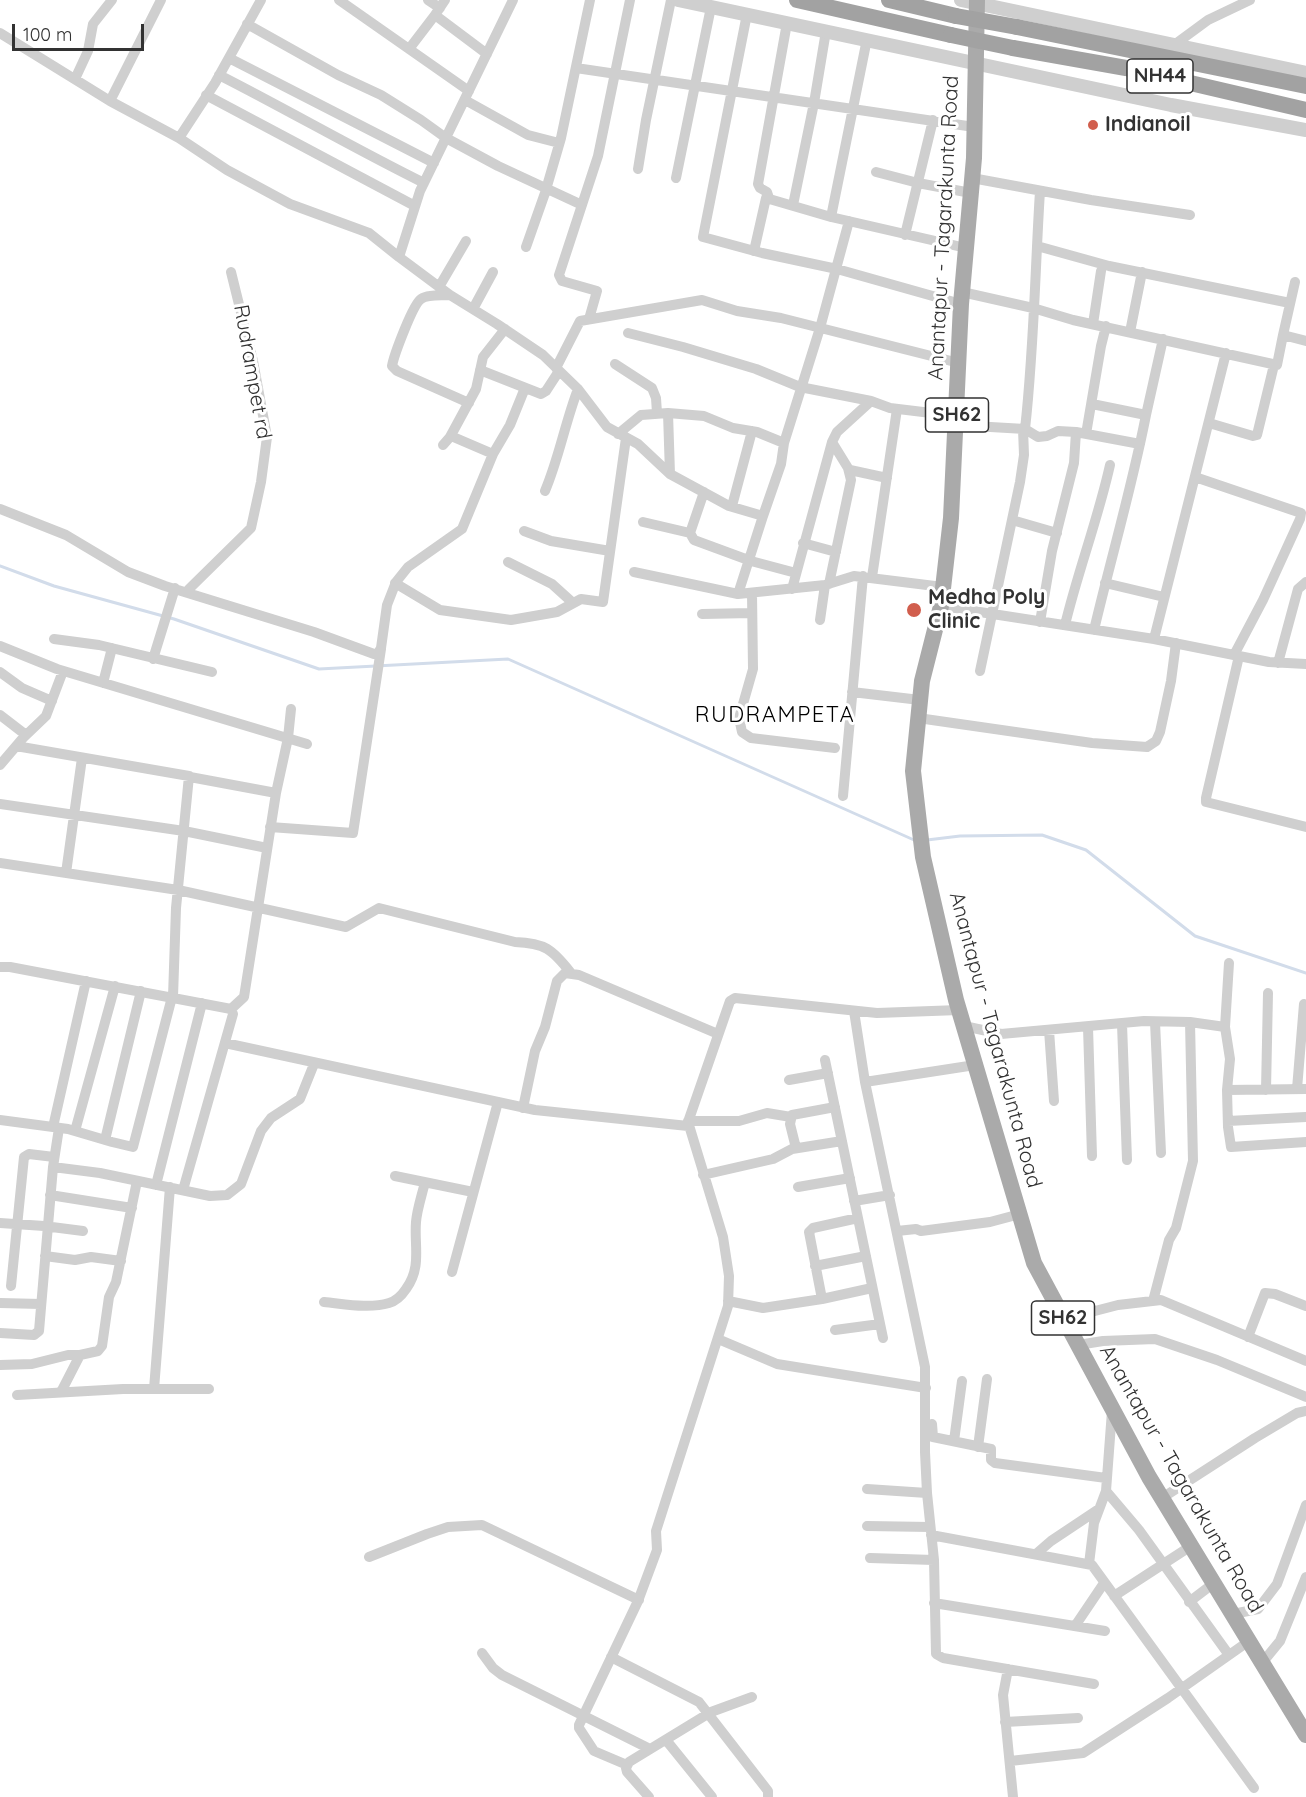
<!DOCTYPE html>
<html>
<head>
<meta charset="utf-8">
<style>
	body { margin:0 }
	#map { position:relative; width:1306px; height:1797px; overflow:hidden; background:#fff; font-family:Quicksand,sans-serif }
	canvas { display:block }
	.scale { position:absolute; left:12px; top:24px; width:132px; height:27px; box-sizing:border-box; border:3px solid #323232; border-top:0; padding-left:8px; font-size:18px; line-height:21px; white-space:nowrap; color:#323232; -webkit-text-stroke:4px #fff; paint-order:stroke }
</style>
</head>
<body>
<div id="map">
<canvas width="1306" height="1797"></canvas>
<div class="scale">100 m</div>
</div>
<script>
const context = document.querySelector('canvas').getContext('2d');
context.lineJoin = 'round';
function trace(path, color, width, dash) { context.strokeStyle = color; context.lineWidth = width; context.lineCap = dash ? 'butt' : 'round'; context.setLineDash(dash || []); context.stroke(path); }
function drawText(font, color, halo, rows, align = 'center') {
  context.font = font + ' Quicksand,sans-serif'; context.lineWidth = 6; context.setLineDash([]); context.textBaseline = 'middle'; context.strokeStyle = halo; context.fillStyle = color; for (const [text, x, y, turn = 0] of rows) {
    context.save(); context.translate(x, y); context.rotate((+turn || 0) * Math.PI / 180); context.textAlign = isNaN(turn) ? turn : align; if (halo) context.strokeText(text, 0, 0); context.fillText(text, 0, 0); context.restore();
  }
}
trace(new Path2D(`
	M0 566 54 586 174 619 319 669 508 659 914 840
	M927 840 960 836 1042 835 1086 850 1195 936 1306 973`), '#d2dcea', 3);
trace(new Path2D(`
	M261 0 215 83 179 138 227 170 290 204 369 233 399 257
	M339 0 469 91
	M428 0 440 8
	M445 0 435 15 487 54
	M513 0 420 191 399 257 450 295 497 324 543 355 578 389 607 427 638 444 670 474 729 506 763 516 781 464 784 443 757 432 733 428 704 416 668 413 641 415 618 434
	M747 14 703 237 762 253 837 269 961 304
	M247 24 338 75 381 95 421 120 446 138 498 166 582 205
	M0 33 110 101 179 138
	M1174 45 1208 20 1250 0
	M409 49 435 15
	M229 58 434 163
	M576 68 974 127
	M219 75C288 110 355 149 424 183
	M75 79 88 51 93 24 112 0
	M206 95 415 206
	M465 100 528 135 559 143
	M110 101 161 0
	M638 169 646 120 671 0
	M876 172 918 183 971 193
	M676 178 711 7
	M972 178 1091 200 1190 215
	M769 198 767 192 760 188 758 184 787 23
	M793 205 814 103 826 31
	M831 217 867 39
	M905 235 933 120
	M1037 246 1109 266 1290 303
	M526 247 545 193 561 138 590 0
	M754 251 766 198 831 217 966 248
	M439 287 466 241
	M962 292 1033 308 1073 320 1277 365 1283 335 1306 341
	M450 295C442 296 428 294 421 299 413 304 394 355 392 366L397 371 469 403
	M473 309 493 272
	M589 319 597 291 562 281 559 275 598 156 630 0
	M1093 324 1101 271
	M1130 332 1142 272
	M628 333 683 347 756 369 800 387 871 401
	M1283 335 1295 282
	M615 364 652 388 656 398 657 413
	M556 368 580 321 702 300 737 311 781 318 959 363
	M480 370 541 394 546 391 559 371
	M1092 404 1146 415 1163 339
	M668 413 670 474
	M1209 423 1253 436 1257 435 1274 365
	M956 425 1025 429 1038 437 1047 436 1058 431 1076 432 1140 444
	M1025 429C1034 350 1035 270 1040 191
	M1086 434 1101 346 1106 326
	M451 436 493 454 510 425 525 388
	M784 443 820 328 849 221
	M443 445 450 437 476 389 483 357 505 329
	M850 470 887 478
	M1195 477 1301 513 1300 519 1263 600 1234 655
	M545 491C559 458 565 423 578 389
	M732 506 752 431
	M0 509 66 535 128 572 165 586 314 632 374 654 378 653 381 648 387 605 396 582 408 567 462 529 493 454
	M1012 520 1057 533
	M643 522 690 533 704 492
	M524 531 551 541 610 551
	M690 533 694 540 751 561 796 573
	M803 543 836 552
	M508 562 552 584 573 603
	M634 572 738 594 825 585 854 576 943 587
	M872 577 897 409
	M395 583 440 610 511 620 557 612 581 599 603 602 626 438
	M1105 583 1164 597
	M829 584 851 480 848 468 832 442
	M189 589 251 528 261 482 267 437 253 361 231 272
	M792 589 832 442 837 432 871 401 890 408 956 416
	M752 593 753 669 739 718 742 732 751 738 835 748
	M738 594 763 516
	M941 606 1154 639 1269 662 1306 664
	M702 614 752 613
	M820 620 825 585
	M1040 622 1052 551 1074 463 1076 432
	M1065 625C1078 571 1098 519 1110 465
	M1094 630C1111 558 1132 487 1146 415
	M54 639 99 645 212 672
	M1154 639 1226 353
	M0 646 57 669 307 744
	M1239 656 1206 798V802L1306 827
	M153 659 175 588
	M1278 663 1298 589 1306 582
	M980 671 1020 482 1024 455 1023 429
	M0 672 22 688 52 701
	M103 683 112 648
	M852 692 920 700
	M0 715 26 735
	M918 718 1092 743 1147 747 1156 741 1160 732 1171 681 1176 643
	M16 746 189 776 176 908 173 997
	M0 765 23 738 46 716 63 671
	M190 777 276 793
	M843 796 863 576
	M0 804 184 831 267 848
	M270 827 353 833 381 649
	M0 863 178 890 346 927 379 908 515 942C545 943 552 949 571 973
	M66 873 82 758
	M0 967H10L231 1009 233 1014 183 1190
	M231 1009 244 997 276 793 288 738 291 709
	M854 1011 865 1082 925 1367V1452L927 1493 934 1560 936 1654 943 1658 1094 1684
	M1155 1022 1161 1153
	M1122 1024 1127 1160
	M964 1026 1001 1034 1144 1021 1190 1022 1225 1027 1230 1059 1227 1090 1306 1089
	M1088 1027 1092 1156
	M1225 1027 1229 963
	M1049 1030 1054 1101
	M225 1043 535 1110 688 1126
	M825 1060 883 1338
	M789 1080 828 1073
	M865 1082 975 1065
	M1297 1089 1304 1004
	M1227 1090 1228 1127 1231 1147 1306 1142
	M1266 1090 1268 993
	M523 1108 535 1051 545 1027 557 981 565 973 579 975 718 1034
	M0 1120 68 1129 112 1142 133 1147 172 997
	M688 1121H739L767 1113 791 1117
	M1228 1121 1306 1117
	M53 1127 86 981
	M75 1131 115 986
	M105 1140 141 991
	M796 1148 790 1124 792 1115 835 1107
	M53 1167 100 1173 210 1196 227 1195 241 1184 261 1131 271 1118 300 1099 314 1064
	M703 1175 773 1159 792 1149 842 1141
	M395 1176 473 1192
	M156 1185 202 1003
	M798 1187 850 1178
	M50 1195 132 1208
	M854 1201 890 1195
	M0 1223 44 1226 83 1231
	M897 1231 916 1229 921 1231 990 1222 1020 1214
	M45 1256 75 1260 91 1257 121 1261
	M815 1266 866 1256
	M452 1272 498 1102
	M11 1286 24 1157 29 1154 54 1157
	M822 1299 809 1232 813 1228 858 1218
	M728 1301 763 1308 822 1299 872 1288
	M1153 1301 1169 1240 1176 1228 1193 1161 1190 1022
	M324 1302C345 1304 369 1309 389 1303 396 1301 402 1295 406 1289 422 1267 414 1246 416 1222 417 1209 422 1195 425 1182
	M0 1303 41 1304
	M1059 1310 1091 1312 1118 1305 1161 1300 1306 1361
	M835 1330 880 1324
	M0 1333 34 1335 39 1331 53 1167 59 1128
	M1248 1337 1265 1293 1275 1294 1306 1306
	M718 1339 777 1364 926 1388
	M1078 1345 1103 1341 1155 1339 1217 1360 1306 1397
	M0 1365 32 1364 68 1355H80
	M154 1389 170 1187
	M61 1392 80 1355 98 1351 102 1346 109 1297 116 1282 137 1181
	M17 1395 123 1389H209
	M932 1424 933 1437 991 1449V1460L995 1463 1106 1478
	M954 1441 962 1381
	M978 1447 987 1379
	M867 1489 927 1493
	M1106 1491 1139 1530 1229 1655
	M1162 1498 1255 1438 1297 1413 1306 1411
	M867 1526 930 1527
	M931 1535 1092 1565 1254 1788
	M1036 1554 1051 1541 1099 1509
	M369 1557 427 1534 448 1527 482 1525 639 1600
	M870 1558 934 1560
	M1089 1564 1094 1523 1106 1491 1112 1411
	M1114 1596 1191 1546
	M1189 1602 1214 1583
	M934 1603 1105 1631
	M1233 1614 1258 1609 1277 1584 1306 1505
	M1075 1626 1104 1583
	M482 1653 493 1668 502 1675 650 1749
	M611 1657 699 1702 768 1791V1797
	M1262 1663 1280 1641 1306 1577
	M1008 1669 1003 1695 1013 1797
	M1005 1722 1078 1718
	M666 1740 712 1797
	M1010 1761 1083 1753 1168 1698 1249 1641
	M627 1765 594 1751 579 1728V1725L638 1601 657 1550 656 1531 728 1306 729 1276 723 1237 688 1122 730 1001 735 998 877 1013 959 1010
	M649 1797 627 1772 626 1768 629 1762 711 1712 752 1697`), '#cfcfcf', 10);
trace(new Path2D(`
	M678 0 1171 105 1306 130
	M961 0 1306 73`), '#cfcfcf', 14);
trace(new Path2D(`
	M977 0 974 158 961 304 951 518 941 606 922 681 913 771 923 857 956 1000 1034 1263 1149 1477 1306 1735`), '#aaa', 16);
trace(new Path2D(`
	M797 0 951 35
	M889 0 956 16
	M1017 27 1306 86
	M1013 48 1126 68 1306 110`), '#a2a2a2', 16);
trace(new Path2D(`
	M956 16 1017 27
	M951 35 1013 48`), '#a2a2a2', 16);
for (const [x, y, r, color] of [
	[1093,125,6,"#d15e4d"],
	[914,610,8,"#d15e4d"]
]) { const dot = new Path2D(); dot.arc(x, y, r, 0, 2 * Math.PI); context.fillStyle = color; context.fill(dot); trace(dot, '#fff', 2); }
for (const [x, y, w] of [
	[1160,76,66],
	[957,415,63],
	[1063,1318,63]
]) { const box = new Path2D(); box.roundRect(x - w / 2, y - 17, w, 34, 4.5); context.fillStyle = '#fff'; context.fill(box); trace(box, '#323232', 1.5); }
drawText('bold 20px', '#323232', null, [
	["NH44",1160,76],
	["SH62",957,415],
	["SH62",1063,1318]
]);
drawText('bold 21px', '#323232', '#fff', [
	["Indianoil",1105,125],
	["Medha Poly",928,598],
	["Clinic",928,622]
], 'left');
drawText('21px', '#323232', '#fff', [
	["Anantapur - Tagarakunta Road",944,228,-87],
	["Rudrampet rd",252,372,80],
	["Anantapur - Tagarakunta Road",995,1040,75],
	["Anantapur - Tagarakunta Road",1181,1479,60]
]);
context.letterSpacing = '1.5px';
drawText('22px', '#000', '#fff', [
	["RUDRAMPETA",775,715]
]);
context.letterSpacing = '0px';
</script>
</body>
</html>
